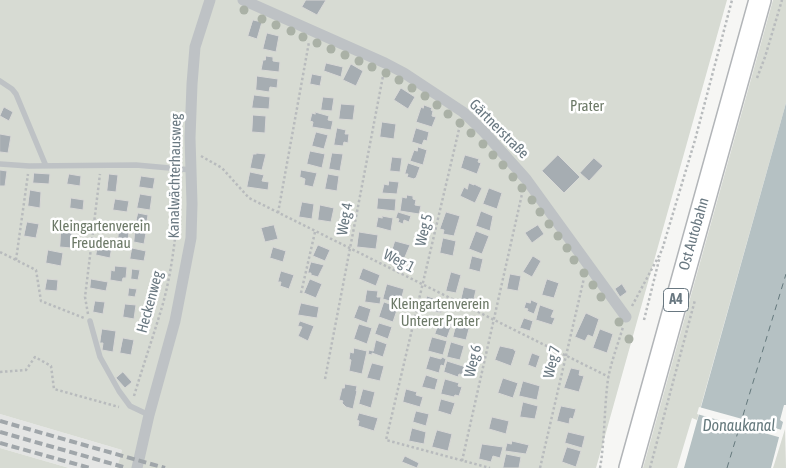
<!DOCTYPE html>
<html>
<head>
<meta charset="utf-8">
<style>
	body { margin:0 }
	canvas { display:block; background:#f6f6f4 }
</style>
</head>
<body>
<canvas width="786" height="468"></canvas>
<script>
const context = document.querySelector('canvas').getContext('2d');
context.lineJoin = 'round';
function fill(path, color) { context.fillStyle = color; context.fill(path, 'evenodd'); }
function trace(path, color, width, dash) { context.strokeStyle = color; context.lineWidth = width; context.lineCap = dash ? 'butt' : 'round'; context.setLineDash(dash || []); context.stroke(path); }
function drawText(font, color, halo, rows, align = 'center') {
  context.font = font + ' "Asap Condensed",sans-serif'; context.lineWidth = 5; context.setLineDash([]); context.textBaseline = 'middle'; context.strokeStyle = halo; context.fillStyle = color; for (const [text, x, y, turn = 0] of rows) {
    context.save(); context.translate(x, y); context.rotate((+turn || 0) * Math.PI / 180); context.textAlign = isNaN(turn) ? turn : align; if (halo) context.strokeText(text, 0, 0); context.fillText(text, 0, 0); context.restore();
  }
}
fill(new Path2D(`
	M0 414 122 450 117 468H69L0 448Z`), '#e4e5e4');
fill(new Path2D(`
	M0 0H727L596 468H117L122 450 0 414Z
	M773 0H786V103L697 420 692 418 677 468H643Z
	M785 429 786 468H773L774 465Z
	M0 448 69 468H0Z`), '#d7dbd3');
fill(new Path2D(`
	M786 103V405H784L780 420 783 422 771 468H684Z`), '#b5c1c3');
fill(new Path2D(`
	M699 407 782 430V438L697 414Z`), '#f6f6f4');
trace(new Path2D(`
	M727 468 786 274`), '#65797d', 1, [6, 5]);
const building = new Path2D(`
	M306 0H326L317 15 302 7Z
	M253 20 262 22 257 39 248 36Z
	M267 33 279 36 276 52 263 49Z
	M266 56 273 57V61L280 62 279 72 261 70 263 60H265Z
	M326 63 343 67 341 77 324 71Z
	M351 64 363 71 356 86 343 80Z
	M312 74 322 76 320 86 310 84Z
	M257 76 278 79 277 88 270 87 269 92 256 90Z
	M401 88 415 97 408 109 394 100Z
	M254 95 270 97 269 109 252 108Z
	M323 97 334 98 332 111 321 110Z
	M341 104 355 105 353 120 339 119Z
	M424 105 432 108 431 110 433 111 432 116 436 117 432 127 416 122 421 107 423 108Z
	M4 107 13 112 9 121 0 116Z
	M315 112 329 116 328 120 333 121 331 130 312 127 313 122 310 121 312 113 315 114Z
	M253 115 266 116 265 133 252 132Z
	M382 122 396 124 394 139 380 137Z
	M337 128 346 130 345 134H349L348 143 344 142 343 146 334 145Z
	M416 128 429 132 427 141 424 140 422 145 412 142Z
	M316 132 328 135 324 149 312 146Z
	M0 134 11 136 8 153 0 152Z
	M418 147 427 150 423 165 410 161 414 150 417 151Z
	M310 151 325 154 322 168 307 164Z
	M256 153 266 154 262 170 250 168 253 154H256Z
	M332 153 343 154 340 171 329 169Z
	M465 155 479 159 478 162 481 163 477 174 461 168Z
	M558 155 580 177 564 193 542 171Z
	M392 157 402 158 400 172 390 171Z
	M594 158 603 166 589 181 580 173Z
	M408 163 420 167 416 178H415L414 179 407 177 408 174H405Z
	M0 170 7 171 5 186H0Z
	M301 170 317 173 313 187 304 185 305 179 300 177Z
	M250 172 264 175 262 181 269 182 268 190 247 187Z
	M34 173 50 174 49 184 33 183Z
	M69 174 81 176 80 186 67 184Z
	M109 174 118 175 116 192 107 191Z
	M328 174 339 176 337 191 325 189Z
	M141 176 155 178 153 189 139 187Z
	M389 181 399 182 397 194 382 193 384 184 388 185Z
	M469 183 474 185V184L482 188 475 203 460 196 464 187 467 189Z
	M489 188 502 193 497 209 483 204Z
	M30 190 41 192 40 208 28 206Z
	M140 194 152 196 150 210 137 208Z
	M407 195 413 196V199L416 200 415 205 421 206 419 214 400 211 402 197 406 198Z
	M71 198 84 200 83 210 70 208Z
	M378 198 396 199 395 211 377 209Z
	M115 199 129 201 127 212 113 210Z
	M302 202 314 204 312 219 299 217Z
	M320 205 334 208 331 222 318 220Z
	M481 211 493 216 490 231 476 226Z
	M398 212 411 216 409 222 404 220 403 224 398 222 399 219 396 218Z
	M446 212 460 216 454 236 443 234 444 230 440 229Z
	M138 213 148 215 146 228 135 226Z
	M382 216 393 218 391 231 376 227 378 217 382 218Z
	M68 220 79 221 78 229 67 227Z
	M27 222 39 224 36 238 24 236Z
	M274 225 278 239 265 242 261 228Z
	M538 225 544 234 532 243 525 233Z
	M119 229 129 231 128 241 118 239Z
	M61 230 72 231 71 248 60 247Z
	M476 231 489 236 482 254 469 249Z
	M135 232 146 233 144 244 134 242Z
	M359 232 378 235 376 249 357 247Z
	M443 238 456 241 453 256 440 253Z
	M395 241 410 245 402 264 389 260Z
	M98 244 112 246 110 258 96 255Z
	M318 245 330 250 325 261 313 256Z
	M273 247 286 251 283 262 270 258Z
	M132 248 146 251 144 261 130 259Z
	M48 250 63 253 61 266 46 263Z
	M472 256 483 259 480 272 469 269Z
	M533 256 541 261 532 277 523 272Z
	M311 262 324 265 318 277 311 275V273H308Z
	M115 266 127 267 126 278H123L122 282 110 280 111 270 114 271Z
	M363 268 380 275 376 286 359 279Z
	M132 269 140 270 138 280 131 279Z
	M281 271 294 275 289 289 280 286 281 282H278Z
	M451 272 461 275 456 293 446 291Z
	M510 274 521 276 518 291 507 289Z
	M47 279 58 280 57 291 45 290Z
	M91 279 108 282 106 291 90 288Z
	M310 279 322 284 316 298 304 293Z
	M547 279 559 283 554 298 542 295Z
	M387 284 404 289 400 304 383 299Z
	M622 284 627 292 620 297 615 289Z
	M464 287 476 290 473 303 461 300Z
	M129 288 137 289 135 297 128 296Z
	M367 290 378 291 377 297H381L380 304 365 302Z
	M427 296 444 302 441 313 424 309Z
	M531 300 538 303 534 314 527 311 528 309 524 308 526 302 530 303Z
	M95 301 105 302 103 314 93 312Z
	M384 302 398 307 393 322 379 317Z
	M301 303 319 307 317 318 298 315Z
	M125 304 136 305 134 319 123 317Z
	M359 305 371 309 367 323 354 318Z
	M540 305 554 310 551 317 555 318 552 325 536 320Z
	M586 313 599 319 593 337 588 335 585 341 575 337Z
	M524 318 533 321 530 331 520 328Z
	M440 320 452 324 447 338 435 334Z
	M300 321 314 326 308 341 298 336 302 327 298 326Z
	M457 322 470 325 466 340 453 337Z
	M379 323 392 327 388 339 375 334Z
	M359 324 372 328 367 344 354 339Z
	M102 329 116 331 113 352 102 350 103 343H100Z
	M600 329 613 334 607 353 593 348Z
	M432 337 447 341 443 355 428 351Z
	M123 338 134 340 131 355 120 353Z
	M376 340 387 344 383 357 372 353V355L368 354 369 350 373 351Z
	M451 342 464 346 460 360 447 357Z
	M500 346 514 349V350L516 351 511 366 495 360Z
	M354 348 367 351 362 374 349 371 351 360 349 359 350 352 353 353Z
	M532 353 540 356 536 368 528 365Z
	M430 356 441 359 442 357 446 359 444 366 441 365 439 373 426 369Z
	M447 361 466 367 463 375 459 374 458 377 444 372Z
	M372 363 384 366 380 381 367 378Z
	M571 368 580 370 579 375 584 376 579 392 564 388Z
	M123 372 132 382 125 388 116 378Z
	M426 375 438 379 435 390 422 387Z
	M503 378 518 383 513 398 498 393Z
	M445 379 459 383 458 386 462 387 459 396 455 395 454 397 441 394Z
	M523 381 540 386 537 400 519 396Z
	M345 384 357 386 356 391H357L353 409 346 407 342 403 343 401 339 400 342 388H344Z
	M363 389 375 392 371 408 359 404Z
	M406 389 417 392 416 395 423 397 420 407 403 402Z
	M441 399 455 403 451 415 438 411Z
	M523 402 538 406 535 419 520 417Z
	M561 406 576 409 573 419 570 418 569 424 557 421Z
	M416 411 429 414 426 426 413 422Z
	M359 413 378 418 374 431 358 426 359 421 357 420Z
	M492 417 509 421 506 434 489 429Z
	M412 428 426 432 424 444 409 441Z
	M437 430 452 434 448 451 432 447Z
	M568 432 585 436 582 448 565 443Z
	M512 441 529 445 526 454 505 451 507 443 511 444Z
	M482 444 503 447 500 458 493 456 491 462 479 459Z
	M567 447 581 451 576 467 562 462Z
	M506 454 521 457 519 468H503Z
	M405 456 419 463 417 468 402 462Z`);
fill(building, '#a6adb2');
trace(building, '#d8d8d6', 1);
const motorway = new Path2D(`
	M630 468 760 0`);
trace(motorway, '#b2b5b8', 24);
trace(new Path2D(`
	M757 78 765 57 782 0
	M460 125 386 440 490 468
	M201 156 222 168 249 198 609 377
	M278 213 309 42
	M0 252 36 270 41 301 84 318
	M16 260 28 174
	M301 293 315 232
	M632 306 662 250 695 140 732 0
	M88 314 85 297 100 174
	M644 320 660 256
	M0 372 26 370 35 357 51 366 54 389 119 407
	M325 379 383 76
	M134 396C143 366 153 337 162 307 172 272 176 234 179 197
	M462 461 522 194
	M540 468 584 278
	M600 468C605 439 604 409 608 379 611 362 618 344 623 327
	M650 468 695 300`), '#b8bbbd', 2.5, [2.5, 2.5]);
trace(new Path2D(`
	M0 81 12 89 16 94 46 166
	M0 164 29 166 136 165 192 170
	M90 321 100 357 119 391 130 406 149 415`), '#bec2c5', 5.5);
trace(new Path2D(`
	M243 0 385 63 404 73 463 112 484 132 526 179 626 317
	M137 468 149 415 175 321 191 238 192 204 190 138 192 84 195 47 210 0`), '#bec2c5', 11);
trace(motorway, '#fff', 21);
trace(new Path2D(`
	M0 421 165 468
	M0 432 127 468
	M0 443 90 468`), '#a0a6aa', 4, [8, 4]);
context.fillStyle = '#aab1a6';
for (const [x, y] of [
	[244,10],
	[262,19],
	[276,25],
	[291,31],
	[303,37],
	[317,43],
	[331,49],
	[345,55],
	[359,61],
	[372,67],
	[386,73],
	[399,80],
	[412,88],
	[425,96],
	[437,105],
	[448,114],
	[460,123],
	[471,133],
	[483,144],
	[493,155],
	[503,165],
	[513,177],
	[522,188],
	[532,200],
	[540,212],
	[549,224],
	[558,236],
	[567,248],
	[574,260],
	[584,273],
	[593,285],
	[601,297],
	[619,322],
	[629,339]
]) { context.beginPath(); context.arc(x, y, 4.5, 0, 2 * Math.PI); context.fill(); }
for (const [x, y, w] of [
	[676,300,25]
]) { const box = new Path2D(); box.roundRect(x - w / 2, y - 11.5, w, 23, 4); context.fillStyle = '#fff'; context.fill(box); trace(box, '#697881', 1); }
drawText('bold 14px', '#697881', null, [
	["A4",676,300]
]);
drawText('15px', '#6c7967', '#fff', [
	["Prater",587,106],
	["Kleingartenverein",101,226],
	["Freudenau",101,243],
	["Kleingartenverein",440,304],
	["Unterer Prater",440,321]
]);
drawText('15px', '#697881', '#fff', [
	["Gärtnerstraße",499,129,45],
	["Kanalwächterhausweg",175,176,-89],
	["Weg 4",345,219,-80],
	["Weg 5",424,230,-77],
	["Ost Autobahn",694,234,-74],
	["Weg 1",399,261,27],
	["Heckenweg",150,302,-75],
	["Weg 6",473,361,-77],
	["Weg 7",552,362,-77]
]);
drawText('italic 16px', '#65797d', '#fff', [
	["Donaukanal",739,426]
]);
</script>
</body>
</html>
